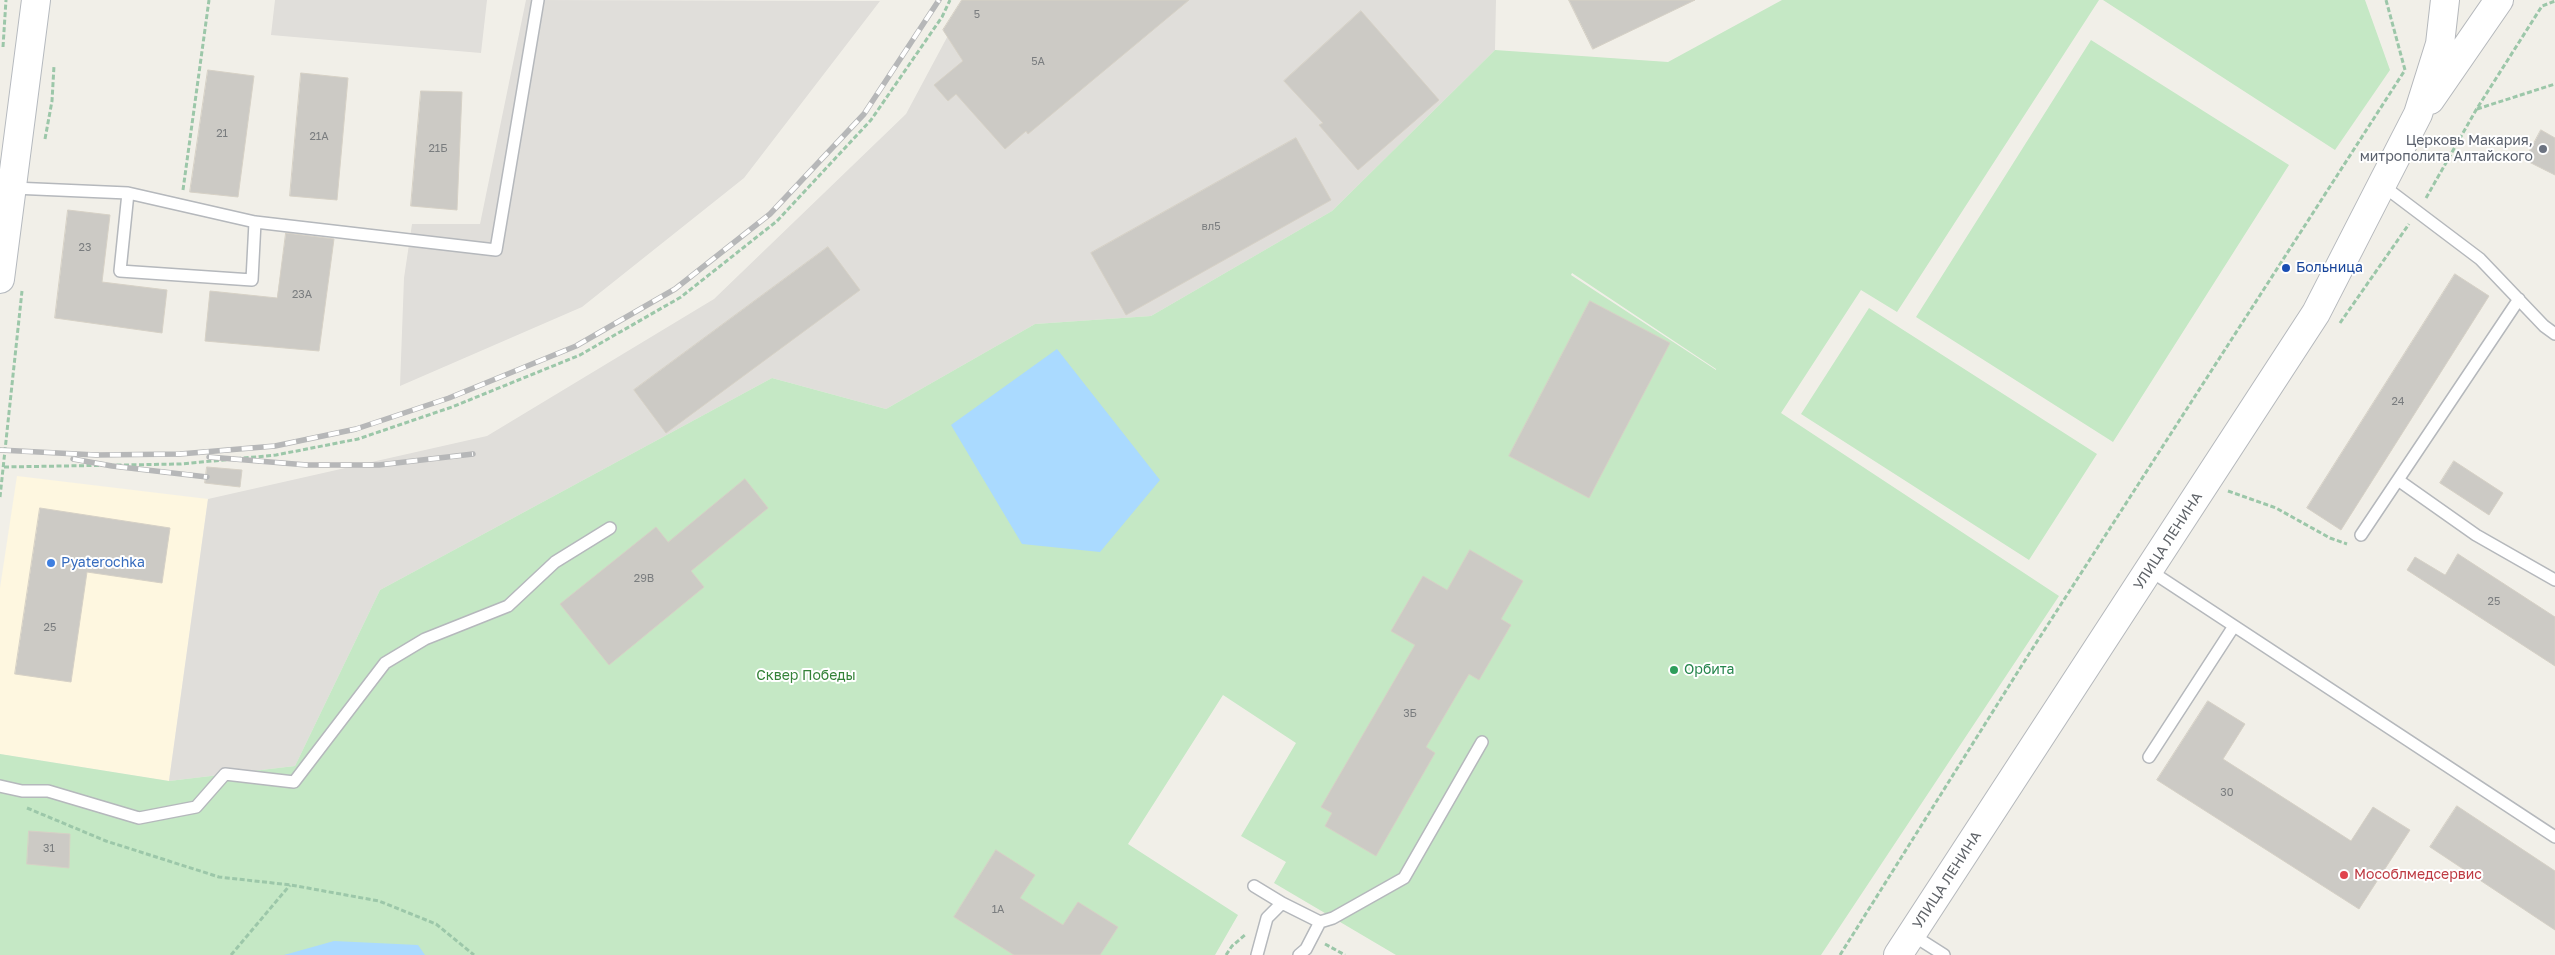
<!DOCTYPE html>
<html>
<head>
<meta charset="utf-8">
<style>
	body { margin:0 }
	canvas { display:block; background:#f1efe8 }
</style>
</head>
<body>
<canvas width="2555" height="955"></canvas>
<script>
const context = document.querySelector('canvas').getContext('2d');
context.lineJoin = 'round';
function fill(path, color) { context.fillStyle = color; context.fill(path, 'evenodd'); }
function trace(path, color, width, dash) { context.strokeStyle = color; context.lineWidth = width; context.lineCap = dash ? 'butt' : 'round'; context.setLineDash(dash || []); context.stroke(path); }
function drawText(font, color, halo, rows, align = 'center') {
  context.font = font + ' "Golos Text",sans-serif'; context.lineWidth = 4; context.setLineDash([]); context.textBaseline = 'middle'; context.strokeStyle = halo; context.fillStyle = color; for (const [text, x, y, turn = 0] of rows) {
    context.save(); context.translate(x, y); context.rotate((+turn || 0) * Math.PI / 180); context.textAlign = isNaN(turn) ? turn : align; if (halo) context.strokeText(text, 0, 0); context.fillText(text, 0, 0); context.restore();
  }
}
fill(new Path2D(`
	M17 476 208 499 169 781 0 754V588Z`), '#fef7e0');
fill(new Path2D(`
	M275 0H487L481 53 271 35Z
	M526 0 880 1 744 178 582 307 400 386 404 278 412 224H480Z
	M967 0H1496L1495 50 1332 211 1151 316 1035 324 886 409 772 378 380 590 295 766 169 781 208 499 487 436 714 299 906 114Z`), '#e0deda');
fill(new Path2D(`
	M1782 0H2099L1897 312 1861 290 1781 413 2059 596 1821 955H1396L1274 883 1286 862 1241 836 1296 743 1223 695 1128 844 1238 915 1215 955H0V754L169 781 295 766 380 590 772 378 886 409 1035 324 1151 316 1332 211 1495 50 1668 62ZM1572 273 1716 369V370L1571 275Z
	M2103 0H2365L2390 70 2335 150Z
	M2091 40 2289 165 2113 442 1916 317Z
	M1869 308 2097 454 2029 560 1801 414Z`), '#c5e8c5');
fill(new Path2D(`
	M1057 349 1160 480 1100 552 1022 544 951 425Z
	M334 941 418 945 425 955H284Z`), '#aadaff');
const building = new Path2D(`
	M962 0H1189L1028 134 1026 131 1005 149 956 94 948 101 934 85 963 61 943 30Z
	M1569 0H1695L1593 49Z
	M1361 11 1439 100 1358 170 1319 125 1323 123 1284 81Z
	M208 70 254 76 238 197 190 192Z
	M301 73 348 78 337 200 290 196Z
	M421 91 462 92 457 210 411 206Z
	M2541 130 2555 138V175L2525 160Z
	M1296 138 1331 200 1126 315 1091 253Z
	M68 210 110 215 102 282 167 290 162 333 55 318Z
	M286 233 334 239 319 351 205 341 210 291 277 298Z
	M828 247 860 290 666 433 634 390Z
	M2455 274 2489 296 2341 530 2307 508Z
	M1590 301 1670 343 1589 498 1509 456Z
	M2454 461 2503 493 2489 515 2440 483Z
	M207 467 242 470 240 487 205 483Z
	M745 479 768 508 691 571 704 587 609 665 560 604 656 527 668 542Z
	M40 508 170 528 162 583 87 572 71 682 15 674Z
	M1470 550 1523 581 1501 619 1511 625 1479 680 1469 674 1426 747 1435 753 1376 856 1325 826 1332 813 1321 807 1415 645 1391 631 1423 576 1447 590Z
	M2458 554 2555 617V666L2407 570 2415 557 2445 575Z
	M2208 701 2245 724 2223 759 2351 841 2373 807 2410 830 2359 909 2157 780Z
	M2457 806 2555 871V930L2430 847Z
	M29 831 70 834 69 868 27 864Z
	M996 850 1035 875 1020 898 1063 925 1078 902 1118 927 1100 955H1014L954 917Z`);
fill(building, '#cccac5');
trace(building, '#d6d1c6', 1);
const service = new Path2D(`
	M2382 185 2480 259 2544 326 2555 334
	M13 188 128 193 120 271 252 280 255 222
	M128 193 255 222 496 250 538 0
	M2398 480 2476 535 2555 580
	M2361 535 2519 299
	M2149 570 2555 837
	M2149 757 2234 626
	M0 786 22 791H48L139 818 196 807 225 774 294 782 385 663 425 639 508 606 555 562 610 528
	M1254 886 1282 903
	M1320 922 1333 918 1404 878 1482 742
	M1911 934 1944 955
	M1257 955 1267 918 1282 903 1320 922 1306 949 1299 955`);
const tertiary = new Path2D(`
	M2430 100 2499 0
	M1898 955 2316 313 2418 114 2440 44 2445 0`);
const secondary = new Path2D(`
	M0 279 36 0`);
trace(service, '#b5b8bc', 14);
trace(tertiary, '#b5b8bc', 30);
trace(secondary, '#b6babf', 30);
trace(new Path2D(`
	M3 47 6 0
	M2477 109 2555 84
	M45 139 52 101 54 66
	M183 190 209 0
	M2426 198 2476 110 2542 6 2555 1
	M2340 323 2409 224
	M4 467 181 464 276 455 358 439 452 407 580 355 681 297 777 221 871 120 942 17 950 0
	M2228 491 2276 508 2330 538 2347 544
	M0 497 22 291
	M27 808 106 841 219 877 291 885 379 901 436 924 474 955
	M1325 944 1345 955
	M231 955 290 885
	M1226 955 1232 946 1245 935
	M1840 955 2029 654 2405 70 2386 0`), '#9cc7a9', 3, [5, 2.5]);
trace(service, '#fff', 11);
trace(tertiary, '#fff', 28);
trace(secondary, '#fff', 28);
const rail = new Path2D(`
	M0 450 96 455 180 454 275 446 356 429 449 398 576 346 675 289 770 214 864 114 939 0
	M209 457 307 465H379L473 454
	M73 459 112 466 207 477`);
trace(rail, '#b6b7b8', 5.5);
trace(rail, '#fff', 4, [11]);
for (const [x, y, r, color] of [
	[2543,149,5,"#6b7280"],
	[2286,268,5,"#1a4fb4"],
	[51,563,5,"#3f7fe0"],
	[1674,670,5,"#2e9e5b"],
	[2344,875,5,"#e0444e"]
]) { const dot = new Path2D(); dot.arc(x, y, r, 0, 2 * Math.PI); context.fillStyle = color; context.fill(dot); trace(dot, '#fff', 2); }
drawText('11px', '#7a7d7f', null, [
	["5",977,15],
	["5А",1038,62],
	["21",222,134],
	["21А",319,137],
	["21Б",438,149],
	["вл5",1211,227],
	["23",85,248],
	["23А",302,295],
	["24",2398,402],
	["29В",644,579],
	["25",2494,602],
	["25",50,628],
	["3Б",1410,714],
	["30",2227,793],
	["31",49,849],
	["1А",998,910]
]);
drawText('14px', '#5b616d', '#fff', [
	["Церковь Макария,",2533,141],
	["митрополита Алтайского",2533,157]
], 'right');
drawText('14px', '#164399', '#fff', [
	["Больница",2296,268]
], 'left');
drawText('14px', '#5f6368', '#fff', [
	["УЛИЦА ЛЕНИНА",2168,541,-57],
	["УЛИЦА ЛЕНИНА",1947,880,-57]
]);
drawText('14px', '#366cbe', '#fff', [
	["Pyaterochka",61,563]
], 'left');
drawText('14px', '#27864d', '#fff', [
	["Орбита",1684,670]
], 'left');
drawText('14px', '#348238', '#fff', [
	["Сквер Победы",806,676]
]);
drawText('14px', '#be3a42', '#fff', [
	["Мособлмедсервис",2354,875]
], 'left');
</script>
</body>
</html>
